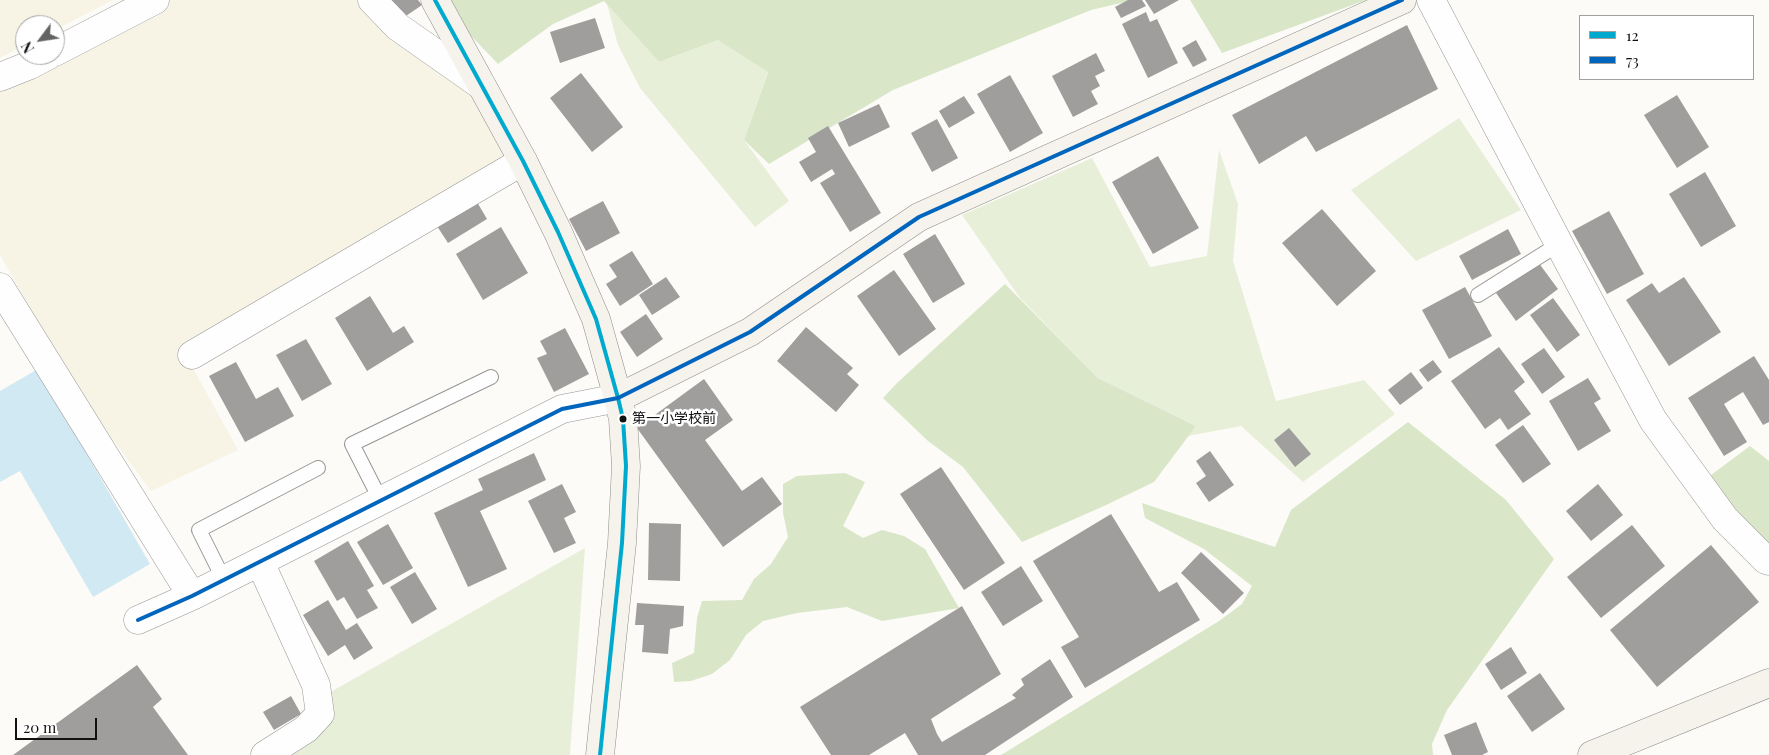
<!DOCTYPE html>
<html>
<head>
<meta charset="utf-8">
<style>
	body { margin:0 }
	#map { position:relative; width:1769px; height:755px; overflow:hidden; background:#fcfbf7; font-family:"Playfair Display",serif }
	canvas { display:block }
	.legend { position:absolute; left:1579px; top:15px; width:175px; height:65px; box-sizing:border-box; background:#fff; border:1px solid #a0a0a0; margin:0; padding:6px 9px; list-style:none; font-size:15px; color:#111 }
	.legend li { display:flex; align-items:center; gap:10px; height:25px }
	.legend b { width:25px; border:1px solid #a0a0a0 }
	.north { position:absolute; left:15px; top:15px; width:50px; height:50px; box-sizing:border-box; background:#fff; border:1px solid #a0a0a0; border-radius:50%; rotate:239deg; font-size:14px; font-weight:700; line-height:20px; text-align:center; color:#111 }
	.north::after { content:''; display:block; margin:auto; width:18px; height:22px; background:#636362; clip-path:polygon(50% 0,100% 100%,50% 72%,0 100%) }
	.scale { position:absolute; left:15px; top:718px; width:82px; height:22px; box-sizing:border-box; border:2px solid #111; border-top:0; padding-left:6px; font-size:15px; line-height:18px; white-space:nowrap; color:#111; -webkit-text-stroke:4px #fff; paint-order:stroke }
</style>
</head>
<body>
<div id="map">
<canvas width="1769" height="755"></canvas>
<ul class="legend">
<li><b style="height:6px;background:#00a9ce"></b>12</li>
<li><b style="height:6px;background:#0065bd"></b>73</li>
</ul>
<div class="north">N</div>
<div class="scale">20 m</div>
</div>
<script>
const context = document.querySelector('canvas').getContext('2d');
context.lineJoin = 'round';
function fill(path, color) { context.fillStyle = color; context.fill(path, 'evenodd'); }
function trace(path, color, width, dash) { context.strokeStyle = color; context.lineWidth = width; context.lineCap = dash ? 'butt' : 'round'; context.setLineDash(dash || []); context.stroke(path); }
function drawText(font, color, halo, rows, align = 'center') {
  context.font = font + ' "Playfair Display","Noto Sans JP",serif'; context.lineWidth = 5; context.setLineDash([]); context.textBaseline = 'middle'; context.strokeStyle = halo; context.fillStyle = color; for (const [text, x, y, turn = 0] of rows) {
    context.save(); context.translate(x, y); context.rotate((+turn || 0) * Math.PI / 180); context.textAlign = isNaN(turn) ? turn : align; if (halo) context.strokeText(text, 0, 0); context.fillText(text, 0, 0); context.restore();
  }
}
fill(new Path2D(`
	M0 0H113L55 30V25H25V45L0 58Z
	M154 0H370L460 70 509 154 183 350 238 450 151 491 79 394 0 255V91Z`), '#f7f4e5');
fill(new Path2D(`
	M607 4 659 62 718 40 769 68 744 140 789 201 755 227 640 88 618 45Z
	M1459 118 1521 210 1416 261 1351 190Z
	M1219 150 1238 204 1233 261 1276 401 1364 380 1395 414 1303 482 1241 426 1188 436 1196 426 1098 378 1020 298 962 215 1092 158 1150 267 1207 256Z
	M585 548 570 755H275L327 694Z`), '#e8efd9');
fill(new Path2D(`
	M443 0H1134L1091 10 893 90 769 164 744 140 768 72 718 40 659 62 604 1 553 24 498 64 451 15Z
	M1190 0H1366L1222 53Z
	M1005 284 1098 378 1196 426 1154 482 1104 506 1022 542 963 467 928 441 883 398 897 383Z
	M1408 422 1506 500 1554 559 1447 710 1432 744 1433 755H1001L1219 621 1242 604 1252 586 1204 549 1145 518 1142 503 1275 547 1291 510Z
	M1750 446 1769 461V546L1724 505 1711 475Z
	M845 473 865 482 843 526 863 538 882 530 904 536 925 549 959 608 882 621 847 607 797 613 763 621 746 635 730 660 712 674 691 681 674 682 672 663 694 653 697 618 702 601 742 600 754 579 771 564 788 537 783 513V484L797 476Z`), '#d9e7c8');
fill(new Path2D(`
	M38 369 150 564 93 597 20 471 0 482V391Z`), '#d1e9f3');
fill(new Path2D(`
	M390 0H418L422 5 403 18Z
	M1128 0H1142L1146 6 1121 18 1115 7Z
	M1145 0H1179L1154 14Z
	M1146 12 1150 22 1157 19 1178 63 1148 78 1122 24Z
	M595 18 605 48 560 63 550 32Z
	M1407 25 1438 89 1316 152 1306 136 1259 164 1232 115Z
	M1196 40 1207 60 1193 67 1182 48Z
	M1096 53 1105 71 1095 76 1100 86 1091 91 1098 104 1073 117 1052 76Z
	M581 73 623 127 592 152 550 98Z
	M1010 75 1043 133 1010 152 977 94Z
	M1677 95 1709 147 1677 168 1644 115Z
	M964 96 975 113 949 128 939 111Z
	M879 104 890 127 849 147 838 123Z
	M937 119 958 158 932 172 911 133Z
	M828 126 881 213 850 232 820 183 835 174 832 169 811 182 799 162 816 152 808 138Z
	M1158 156 1199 228 1153 254 1112 182Z
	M1705 172 1736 226 1701 247 1669 194Z
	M603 201 620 233 586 251 569 219Z
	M477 202 487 219 448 243 437 226Z
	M1322 209 1376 271 1337 306 1282 243Z
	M1609 211 1644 274 1607 294 1572 231Z
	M501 227 528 273 483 300 456 254Z
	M1508 229 1521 254 1472 280 1459 256Z
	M935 234 965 284 933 303 903 254Z
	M632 251 653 284 620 306 606 284 617 277 609 265Z
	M1538 262 1558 289 1516 321 1496 293Z
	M894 270 936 329 899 356 857 296Z
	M666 277 680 297 652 315 639 295Z
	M1684 277 1721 332 1669 366 1626 300 1652 283 1659 293Z
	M1465 287 1492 336 1449 359 1422 310Z
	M370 296 393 333 404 326 414 342 367 371 335 318Z
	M1553 298 1580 335 1557 352 1530 315Z
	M646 314 663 339 637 357 620 332Z
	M806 327 853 368 847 374 859 385 836 412 777 361Z
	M565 328 589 374 554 392 537 358 547 354 540 341Z
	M306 339 332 384 302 401 276 355Z
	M1499 347 1525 382 1514 391 1531 414 1508 430 1500 418 1485 429 1451 381Z
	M1544 348 1565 377 1542 394 1521 364Z
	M1754 356 1769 380V422L1763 425 1743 392 1724 404 1747 442 1724 456 1688 398Z
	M1433 360 1442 372 1428 382 1419 370Z
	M236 362 256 399 278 387 294 416 245 442 209 376Z
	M1411 372 1423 388 1400 405 1388 390Z
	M1588 378 1601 399 1594 403 1611 431 1578 451 1549 401Z
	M704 379 733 420 705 440 742 491 762 477 782 504 723 547 637 428Z
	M1523 425 1551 464 1523 483 1495 445Z
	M1289 428 1311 454 1295 467 1274 440Z
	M1210 451 1234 485 1209 502 1196 483 1206 476 1196 461Z
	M534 453 546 480 480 511 507 569 468 587 434 513 483 490 478 479Z
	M941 467 1005 563 964 590 900 494Z
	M562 484 576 512 564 518 576 543 554 553 528 501Z
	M1598 484 1623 515 1591 541 1566 511Z
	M1111 514 1159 592 1177 582 1200 620 1085 688 1061 647 1079 637 1033 561Z
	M649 523 681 524 680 581 648 580Z
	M388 524 413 568 383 585 357 542Z
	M1632 525 1665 566 1601 618 1567 577Z
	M348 541 374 586 367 590 378 608 357 619 344 597 337 601 314 561Z
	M1711 545 1759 602 1657 687 1610 630Z
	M1201 552 1244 593 1223 614 1181 573Z
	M1021 566 1043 601 1003 626 981 592Z
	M415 572 437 609 412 624 390 587Z
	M328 600 346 630 357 623 373 648 354 660 345 645 328 656 303 615Z
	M637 603 684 606 683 626 670 629 668 654 642 652 644 625H635Z
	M962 606 1001 674 931 719 937 734 942 742 1016 698 1012 695 1024 685 1021 679 1050 659 1073 697 985 755H918L905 733 869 755H831L800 707Z
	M1511 647 1527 673 1501 690 1485 664Z
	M137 665 162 699 153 707 188 755H13Z
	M1540 673 1565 709 1532 732 1507 696Z
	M291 696 301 714 274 730 263 712Z
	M1476 722 1488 752 1482 755H1452L1444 735Z`), '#a09e9c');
const lane = new Path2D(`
	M1478 295 1559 244
	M381 501 352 444 491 377
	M224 580 199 530 318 468`);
const street = new Path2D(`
	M372 0 398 27 482 86
	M1431 0 1559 244 1653 420 1725 519 1766 560 1769 561
	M55 52 155 0
	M0 77 30 65 49 55
	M0 287 192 596
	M192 355 523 161
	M260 562 316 685 320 714 306 729 265 755
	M138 620 192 596 562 409 618 398`);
const secondary = new Path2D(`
	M435 0 523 161 558 232 596 319 618 398 623 419 626 466 622 543 600 755
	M618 398 750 332 919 217 1402 0
	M1592 755 1769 683`);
trace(lane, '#979695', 16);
trace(street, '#979695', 29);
trace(secondary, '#8d8d8b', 29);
trace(lane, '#fffefe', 14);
trace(street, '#fffefe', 28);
trace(secondary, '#f5f3ec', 28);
trace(new Path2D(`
	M435 0 523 161 558 232 596 319 618 398 623 419 626 466 622 543 600 755`), '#00a9ce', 4);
trace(new Path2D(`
	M138 620 192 596 562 409 618 398 750 332 919 217 1402 0`), '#0065bd', 4);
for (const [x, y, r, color] of [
	[623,419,4.5,"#111"]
]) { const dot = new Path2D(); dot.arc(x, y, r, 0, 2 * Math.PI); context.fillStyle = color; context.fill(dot); trace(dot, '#fff', 2); }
drawText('14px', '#111', '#fff', [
	["第一小学校前",632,419]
], 'left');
</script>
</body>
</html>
